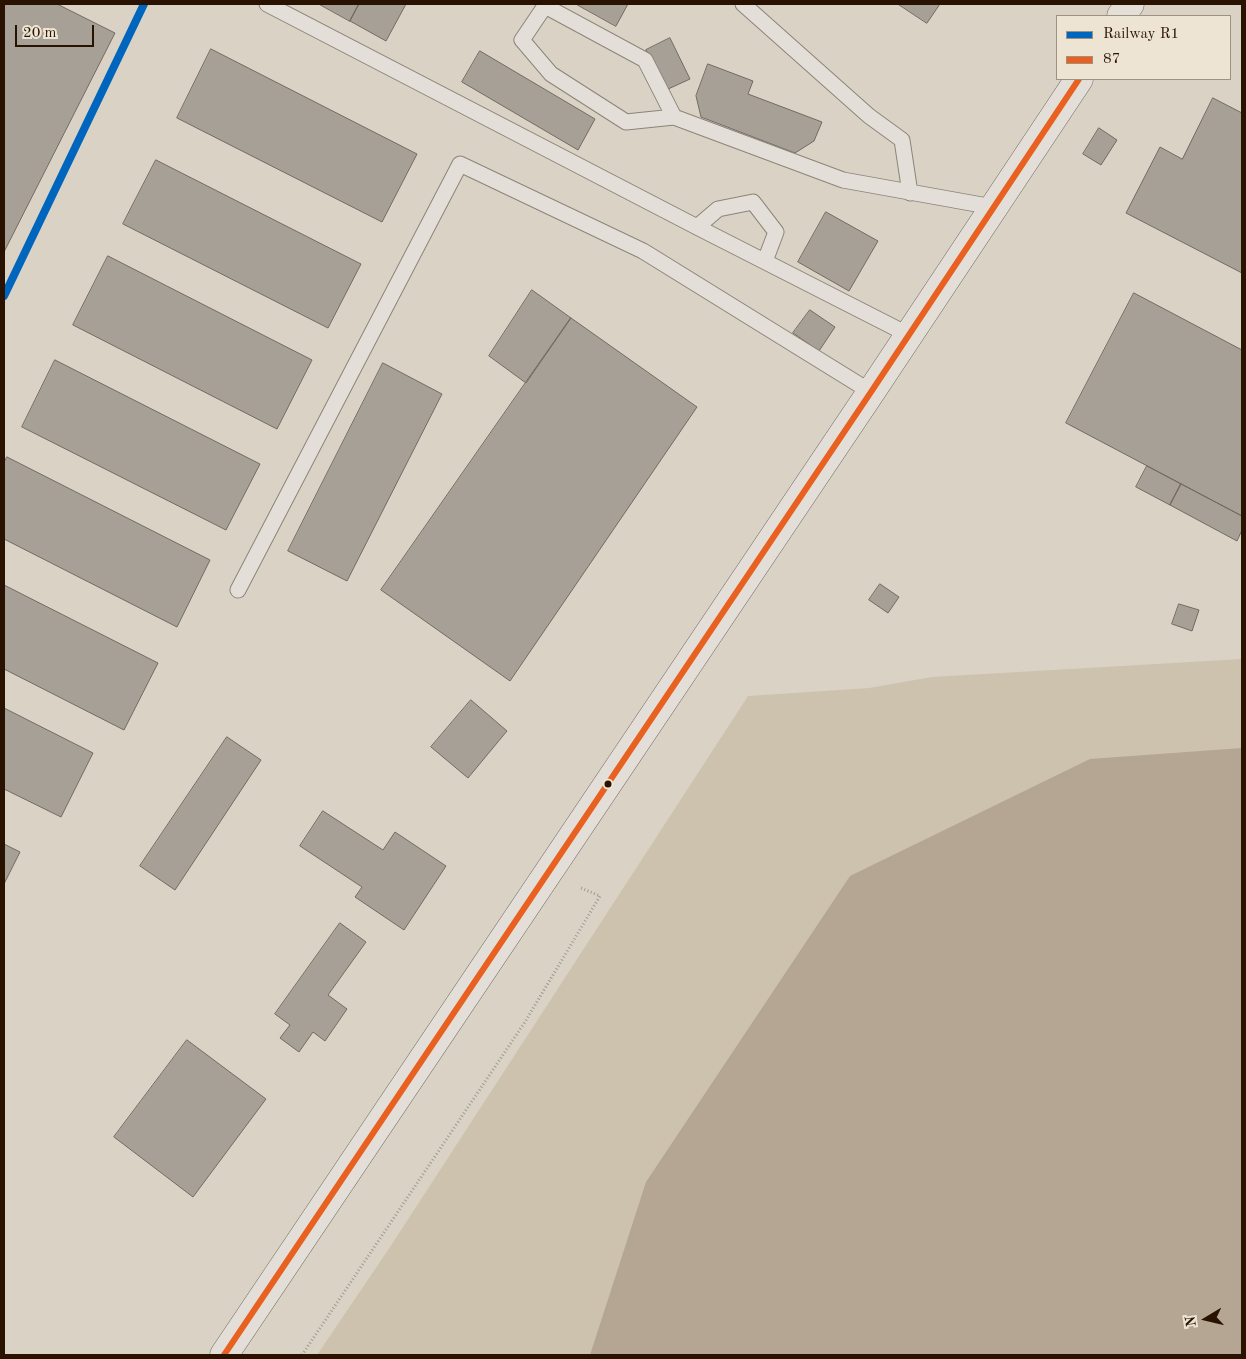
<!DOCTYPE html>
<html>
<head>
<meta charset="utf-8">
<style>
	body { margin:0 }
	#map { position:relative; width:1246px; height:1359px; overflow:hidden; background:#dad3c5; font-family:"Old Standard TT",serif }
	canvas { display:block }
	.frame { position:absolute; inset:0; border:5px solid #291200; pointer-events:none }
	.legend { position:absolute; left:1056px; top:15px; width:175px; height:65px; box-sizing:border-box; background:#ede4d3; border:1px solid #9f907f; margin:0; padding:6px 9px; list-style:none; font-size:15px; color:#291200 }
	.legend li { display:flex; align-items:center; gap:10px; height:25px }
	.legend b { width:25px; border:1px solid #9f907f }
	.north { position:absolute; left:1181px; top:1294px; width:50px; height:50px; -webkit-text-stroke:4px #ede4d3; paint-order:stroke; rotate:261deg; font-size:14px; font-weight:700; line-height:20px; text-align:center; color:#291200 }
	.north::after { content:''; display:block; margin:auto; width:18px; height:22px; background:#291200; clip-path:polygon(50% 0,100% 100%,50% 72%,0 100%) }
	.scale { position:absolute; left:15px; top:25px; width:79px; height:22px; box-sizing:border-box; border:2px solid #291200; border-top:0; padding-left:6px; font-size:15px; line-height:18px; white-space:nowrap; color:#291200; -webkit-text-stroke:4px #ede4d3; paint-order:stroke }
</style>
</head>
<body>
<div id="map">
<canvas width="1246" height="1359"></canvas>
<div class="frame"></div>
<ul class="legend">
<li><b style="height:6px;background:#0065bd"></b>Railway R1</li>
<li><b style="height:6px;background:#e86120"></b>87</li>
</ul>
<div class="north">N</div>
<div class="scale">20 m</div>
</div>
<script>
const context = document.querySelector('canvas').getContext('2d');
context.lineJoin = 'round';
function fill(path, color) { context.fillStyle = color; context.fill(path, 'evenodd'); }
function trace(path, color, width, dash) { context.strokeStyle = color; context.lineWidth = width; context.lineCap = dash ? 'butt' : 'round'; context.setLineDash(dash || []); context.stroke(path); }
fill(new Path2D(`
	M1242 659V1355H317L390 1247 748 696 869 688 932 677Z`), '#cdc2ae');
fill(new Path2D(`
	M1242 748V1355H590L646 1182 850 876 1090 759Z`), '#b4a692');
const building = new Path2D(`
	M4 4H57L115 33 4 252Z
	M319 4H359L350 21Z
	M359 4H406L386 41 350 21Z
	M576 4H628L616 26Z
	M898 4H940L927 23Z
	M670 38 690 79 666 90 646 50Z
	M211 49 417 154 382 222 177 118Z
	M480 51 595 119 578 150 462 82Z
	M708 64 753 81 748 94 822 122 814 141 795 153 701 117 696 96Z
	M1213 98 1242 113V273L1126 213 1160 147 1182 159Z
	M1099 128 1117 140 1101 165 1083 154Z
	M156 160 361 264 328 328 123 224Z
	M826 212 878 241 849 291 798 262Z
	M108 256 312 360 277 429 73 325Z
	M532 290 571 318 526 383 489 356Z
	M1134 293 1242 350V516L1066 423Z
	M810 310 835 327 819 351 793 333Z
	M571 318 697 407 510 681 381 590Z
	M55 360 260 464 226 530 22 427Z
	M383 363 442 394 347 581 288 551Z
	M7 457 210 560 177 627 4 539V463Z
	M1147 466 1181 484 1170 505 1136 487Z
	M1181 484 1242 516V530L1237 541 1170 505Z
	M880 584 899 597 888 613 869 600Z
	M4 585 158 663 124 730 4 669Z
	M1179 604 1199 610 1192 631 1172 624Z
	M471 700 507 731 468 778 431 747Z
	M4 708 93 753 61 817 4 789Z
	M227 737 261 760 175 890 140 866Z
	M323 811 383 850 395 832 446 866 404 930 355 897 362 887 300 846Z
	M4 844 20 852 4 884Z
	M340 923 366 942 328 995 347 1009 325 1041 313 1032 299 1052 280 1038 290 1025 275 1014Z
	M187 1040 266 1099 193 1197 114 1137Z`);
fill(building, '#a7a096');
trace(building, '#726a60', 1);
const lane = new Path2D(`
	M267 4 697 227 909 335
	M743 4 869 116 902 140 910 193
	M674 117 645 60 545 6 522 40 551 74 626 122 674 117 843 180 993 207
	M697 227 718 209 753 202 776 232 765 261
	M238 590 460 164 643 251 871 392`);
const secondary = new Path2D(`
	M1121 16 1130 4
	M224 1355 871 392 1079 79`);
trace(lane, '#8b847a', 17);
trace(secondary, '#726a60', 29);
trace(new Path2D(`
	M302 1355 525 1022 600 896 579 887`), '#9f9992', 3, [1, 2.5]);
trace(lane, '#e3dfd8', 15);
trace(secondary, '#e3dfd8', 28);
trace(new Path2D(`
	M224 1355 871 392 1079 79`), '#e86120', 6);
trace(new Path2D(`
	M4 296 144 4`), '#0065bd', 8);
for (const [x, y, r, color] of [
	[608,784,4.5,"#291200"]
]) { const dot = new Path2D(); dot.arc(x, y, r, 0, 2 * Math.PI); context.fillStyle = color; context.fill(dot); trace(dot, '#ede4d3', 2); }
</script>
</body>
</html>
